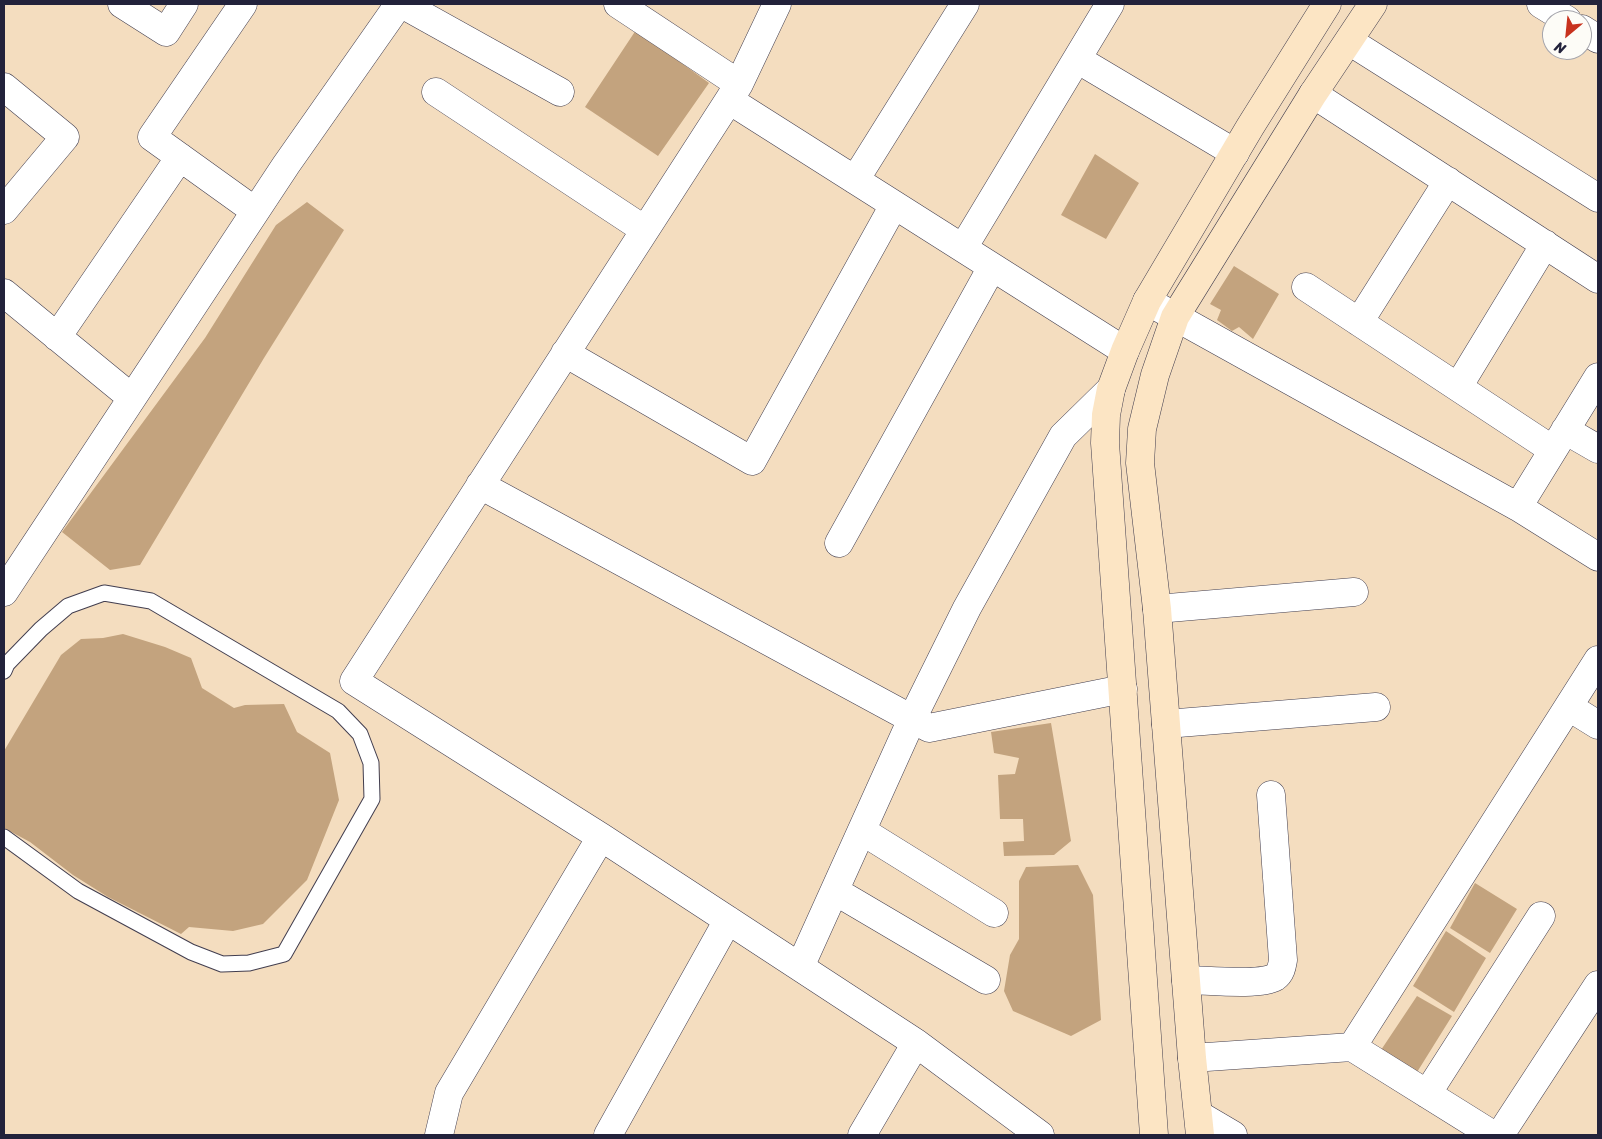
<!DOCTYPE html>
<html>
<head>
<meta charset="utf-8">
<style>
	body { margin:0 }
	#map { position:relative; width:1602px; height:1139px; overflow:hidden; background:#f4ddbf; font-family:Sriracha,sans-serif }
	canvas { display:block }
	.frame { position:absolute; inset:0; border:5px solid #22223b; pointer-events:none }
	.north { position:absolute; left:1542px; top:10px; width:50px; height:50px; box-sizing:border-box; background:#fdfcf7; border:1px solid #a5a5ac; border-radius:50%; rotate:208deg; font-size:14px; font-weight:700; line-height:20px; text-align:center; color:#22223b }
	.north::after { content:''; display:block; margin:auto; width:18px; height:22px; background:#c8321e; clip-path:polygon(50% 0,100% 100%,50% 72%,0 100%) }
</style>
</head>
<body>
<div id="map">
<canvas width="1602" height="1139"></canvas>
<div class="frame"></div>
<div class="north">N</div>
</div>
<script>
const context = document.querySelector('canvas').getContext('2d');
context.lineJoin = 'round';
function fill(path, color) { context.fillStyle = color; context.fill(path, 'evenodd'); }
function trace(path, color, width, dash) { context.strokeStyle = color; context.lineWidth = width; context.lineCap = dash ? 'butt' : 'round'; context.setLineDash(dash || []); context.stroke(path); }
fill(new Path2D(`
	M636 30 709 83 658 156 585 107Z
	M1095 154 1139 183 1106 239 1061 215Z
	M307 202 344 230 264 358 140 565 110 570 62 532 205 338 276 225Z
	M1234 266 1279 294 1253 339 1239 327 1232 331 1217 320 1221 310 1210 304Z
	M123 634 165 647 191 658 202 688 234 708 245 705 284 704 297 732 330 753 339 800 307 880 263 924 233 931 189 927 181 934 108 897 73 875 30 842 4 828V751L61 655 81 639 103 638Z
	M1051 723 1071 841 1054 855 1004 856 1003 842 1024 841 1023 819H1000L998 775 1015 774 1019 758 994 753 991 732Z
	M1078 865 1093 895 1101 1020 1071 1036 1013 1011 1004 991 1010 955 1019 939V881L1026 867Z
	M1475 883 1517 909 1490 953 1450 928Z
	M1446 931 1486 958 1454 1012 1413 986Z
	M1417 996 1452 1016 1414 1077 1377 1056Z`), '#c3a37e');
const lane = new Path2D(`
	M4 671 7 664 41 629 68 606 104 593 151 601 338 711 360 734 371 763 372 799 284 954 249 963 222 964 191 952 78 891 4 837`);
const street = new Path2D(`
	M122 4 166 32 184 4
	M243 4 152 137 255 211
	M402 4 560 92
	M618 4 739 84
	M777 4 739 84 729 100 354 681 601 837 916 1043 1040 1135
	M1541 4 1567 20
	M1582 29 1598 39
	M1349 41 1598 198
	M1077 59 1235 153
	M4 87 65 137 4 210
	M436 92 645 230
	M1313 94 1598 279
	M729 100 1125 351
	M855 180 965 4
	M963 248 1110 4
	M1306 287 1553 450
	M4 293 132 398
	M1147 301 1518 507 1598 557
	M1359 322 1448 181
	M57 337 180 157
	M565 353 752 461 894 205
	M1458 387 1545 244
	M1111 389 1063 436 967 608 912 719 929 728 1123 689
	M1565 430 1598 449
	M480 485 912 719 800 967
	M1518 507 1598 377
	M839 543 992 267
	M4 592 286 165 399 4
	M1157 609 1354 592
	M1569 707 1598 725
	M1166 724 1376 707
	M862 831 994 913
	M835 891 986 980
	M1186 980C1206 980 1260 986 1275 977 1281 973 1282 966 1283 960L1271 795
	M1352 1047 1598 660
	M1192 1058 1352 1047 1493 1135
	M1427 1094 1541 916
	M1199 1115 1233 1135
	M439 1135 449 1093 601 837
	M608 1135 728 920
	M862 1135 916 1043
	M1500 1135 1598 985`);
const secondary = new Path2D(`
	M1154 1135 1105 443 1106 415 1111 389 1125 351 1147 301 1250 127 1327 4
	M1200 1135 1192 1058 1157 609 1140 463 1142 429 1155 375 1175 317 1313 94 1373 4`);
trace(lane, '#423e4f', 17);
trace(street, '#423e4f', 29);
trace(secondary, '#423e4f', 29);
trace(lane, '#fff', 15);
trace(street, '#fff', 28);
trace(secondary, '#fce5c4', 28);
</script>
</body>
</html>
